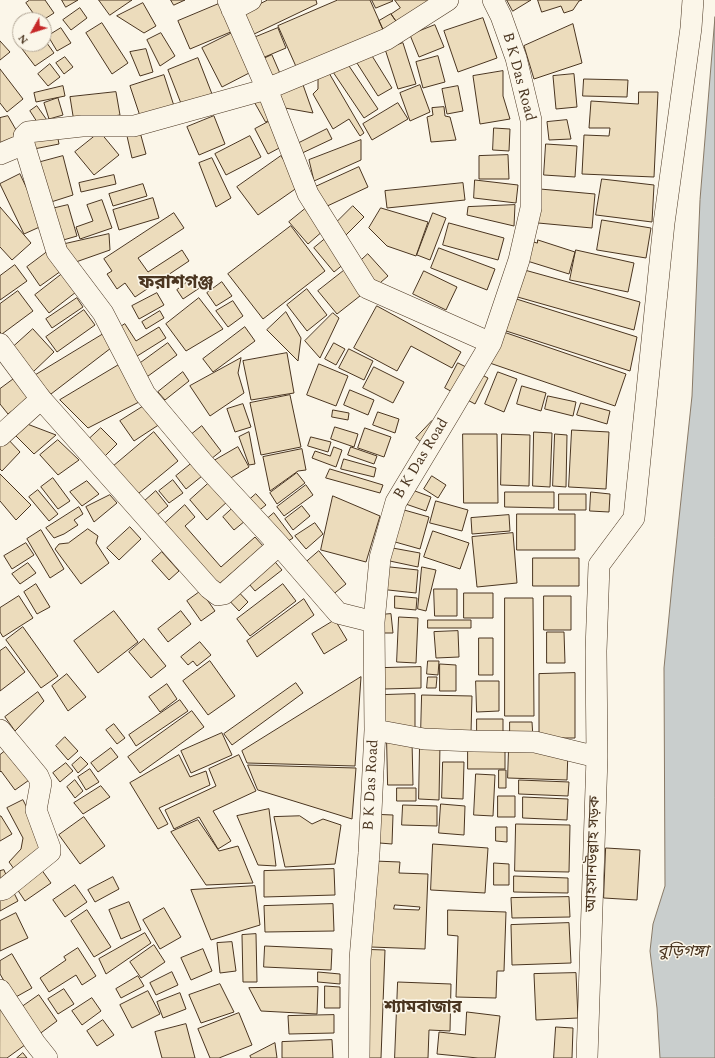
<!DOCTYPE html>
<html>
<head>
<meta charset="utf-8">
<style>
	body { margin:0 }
	#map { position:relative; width:715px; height:1058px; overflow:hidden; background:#fbf6e9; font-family:Spectral,serif }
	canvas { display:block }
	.north { position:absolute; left:12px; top:12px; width:40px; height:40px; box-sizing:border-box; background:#fbf6e9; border:1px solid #b4a999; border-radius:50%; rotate:231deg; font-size:11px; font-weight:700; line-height:16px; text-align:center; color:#4a3520 }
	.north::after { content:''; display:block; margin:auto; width:14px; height:18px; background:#c62828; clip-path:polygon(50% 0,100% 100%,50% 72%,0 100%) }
</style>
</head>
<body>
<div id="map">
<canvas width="715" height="1058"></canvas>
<div class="north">N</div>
</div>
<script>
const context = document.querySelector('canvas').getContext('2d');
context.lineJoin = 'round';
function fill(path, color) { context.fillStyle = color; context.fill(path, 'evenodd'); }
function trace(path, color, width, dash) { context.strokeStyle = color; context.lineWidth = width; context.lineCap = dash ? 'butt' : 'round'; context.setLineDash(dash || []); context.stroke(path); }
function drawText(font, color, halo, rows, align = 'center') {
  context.font = font + ' Spectral,"Noto Sans Bengali",serif'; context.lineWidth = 3; context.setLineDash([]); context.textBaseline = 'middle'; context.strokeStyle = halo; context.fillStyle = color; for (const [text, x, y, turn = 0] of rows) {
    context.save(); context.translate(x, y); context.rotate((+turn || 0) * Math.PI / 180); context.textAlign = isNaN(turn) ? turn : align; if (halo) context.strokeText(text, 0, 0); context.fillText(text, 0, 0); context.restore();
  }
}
const water = new Path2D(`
	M715 17V1058H660L657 1008 650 951 653 924 665 886 664 668 673 575 692 396 700 200Z`);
fill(water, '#c9cecd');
trace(water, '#887966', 1);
const building = new Path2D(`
	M30 0H45L54 13 43 20H38L26 3Z
	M62 0H78L66 7Z
	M99 0H132L110 15Z
	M171 0H185L174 5Z
	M268 0H316L317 4 250 36 240 14Z
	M338 0H370L385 34 298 71 278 26Z
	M372 0H392L393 1 376 8Z
	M395 0H441L400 27 391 14 400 8Z
	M507 0H531L513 11Z
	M538 0H582L579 1 573 10 564 13 561 6 542 12Z
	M143 3 156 26 144 33 117 16Z
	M221 3 233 31 190 49 178 21Z
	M80 8 87 18 71 30 63 20Z
	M391 14 400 27 385 34 379 21Z
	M483 18 497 58 458 72 444 31Z
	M102 23 128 63 112 74 86 33Z
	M573 24 582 63 534 79 524 46Z
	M435 25 444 47 419 57 410 35Z
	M61 28 71 43 57 51 48 36Z
	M278 28 286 48 260 59 251 39Z
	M234 32 253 71 222 87 202 48Z
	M161 33 175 56 160 66 147 40Z
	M20 38V44H44V39L54 53 35 66 16 41Z
	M0 41 10 52 0 60Z
	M403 43 416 84 398 89 385 49Z
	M146 49 153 72 140 76 130 52Z
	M369 51 392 88 378 96 355 60Z
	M272 55 282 78 271 83 261 60Z
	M438 56 445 82 423 88 416 62Z
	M65 57 73 67 64 74 56 63Z
	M198 58 212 94 182 106 168 70Z
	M345 60 378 109 364 118 331 69Z
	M50 64 60 77 48 86 38 74Z
	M0 69 23 99 7 112 0 103Z
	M503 71V96L510 119 480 124 473 76Z
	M329 73 364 133 360 136 349 119 333 129 313 94 318 89V79Z
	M574 74 577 107 556 109 553 76Z
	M164 75 174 106 140 116 130 86Z
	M584 79 628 80 627 97 583 96Z
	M302 82 313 113 285 108 279 92Z
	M420 85 430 112 410 121 400 93Z
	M63 86 65 96 36 102 34 93Z
	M458 86 463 111 447 114 442 89Z
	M247 89 278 115 266 122Z
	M116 92 120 115 74 122 70 97Z
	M639 92H658L654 177 582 174 584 135 609 136 610 128H589L591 101 638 104Z
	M58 98 63 115 49 119 44 103Z
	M398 103 408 119 372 140 363 124Z
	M37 106 49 123 41 128 30 111Z
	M444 107 445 116 450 117 456 140 431 142 427 117 433 115 432 108Z
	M8 116 19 135 0 144V118Z
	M214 116 225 144 199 155 187 127Z
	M567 120 571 139 549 140 547 122Z
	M270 121 283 146 268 154 255 129Z
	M494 128 510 129 509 151 493 150Z
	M327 129 332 139 298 155 293 146Z
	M100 132 119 155 94 175 75 152Z
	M140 132 146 154 132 158 127 136Z
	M57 134 59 144 34 149 32 139Z
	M250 136 261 157 226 175 215 154Z
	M361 140V160L314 181 309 160Z
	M546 144 577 146 575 177 544 175Z
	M508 155 509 179H479V156Z
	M63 156 73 195 48 203 37 163Z
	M281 156 301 185 258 215 237 187Z
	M212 158 231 198 216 207 199 163Z
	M359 167 368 187 323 208 313 188Z
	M20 174 44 225 24 234 0 184Z
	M114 175 116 184 81 192 79 183Z
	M602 179 654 185 652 222 596 215Z
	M475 180 518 185 516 203 474 198Z
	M463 183 465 200 387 208 385 191Z
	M143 184 147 196 113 206 109 194Z
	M540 189 595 194 592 228 538 223Z
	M153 198 159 218 119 230 113 210Z
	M102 200 112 228 80 239 76 227 93 221 87 205Z
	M68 205 77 236 60 241 51 209Z
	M515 205 514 226 467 215 468 207Z
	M353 206 364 217 341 240 330 229Z
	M0 207 31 243 12 260 0 247Z
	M381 208 428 222 416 256 387 246 369 228Z
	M305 209 324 230 308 244 289 222Z
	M174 213 184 228 138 258 148 272 182 250 189 261 135 297 125 283 117 289 107 274 112 271 104 259Z
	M433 213 446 218 430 260 417 255Z
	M602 220 651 228 646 258 597 250Z
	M449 223 504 238 498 260 443 245Z
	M291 226 325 271 263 319 228 274Z
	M109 234 110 250 73 263 65 244Z
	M325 239 345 263 334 272 314 248Z
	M538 240 575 252 569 274 524 260 530 241 537 243Z
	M439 248 495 269 487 290 431 268Z
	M576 250 634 263 628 292 570 280Z
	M47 252 61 271 40 286 27 267Z
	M368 254 388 276 373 289 354 267Z
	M15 265 27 281 0 300V276Z
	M346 269 365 292 337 314 318 291Z
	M521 269 640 302 634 330 514 296Z
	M424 271 457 287 446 310 413 294Z
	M62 274 76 292 49 313 35 295Z
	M194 277 201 287 183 299 177 290Z
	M222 282 232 296 216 306 207 293Z
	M307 289 327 315 307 331 287 305Z
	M18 291 33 311 2 334 0 332V304Z
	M157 293 164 305 139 319 132 306Z
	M510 297 637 337 630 371 500 329Z
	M77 298 83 307 52 328 46 319Z
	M199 298 223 329 186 351 166 324Z
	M233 301 243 316 228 327 216 311Z
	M377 306 461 352 452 368 411 346 397 371 354 348Z
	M84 310 95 325 57 352 46 337Z
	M160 311 164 318 146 329 142 322Z
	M286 312 301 338 298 361 267 330Z
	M333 313 339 318 320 358 305 341Z
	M125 324 136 341 159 327 166 338 134 358 116 330Z
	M245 327 255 341 213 372 203 359Z
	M489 327 626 374 615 406 478 359Z
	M33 329 54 352 33 372 12 348Z
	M105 333 111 348 51 394 34 376Z
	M168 343 177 355 144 379 135 367Z
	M334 343 345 349 336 365 325 359Z
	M349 349 373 361 364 380 339 368Z
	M287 353 294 393 251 400 243 361Z
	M241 358 238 373 244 393 210 416 190 386Z
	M122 363 141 401 88 428 60 400Z
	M458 363 488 378 475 404 445 388Z
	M319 364 348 376 336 406 307 395Z
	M374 367 404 382 393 403 363 388Z
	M183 372 189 381 165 400 158 392Z
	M498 372 517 379 504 412 485 404Z
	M15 378 30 397 8 414 0 404V389Z
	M522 386 546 393 541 411 517 404Z
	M350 390 374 400 368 415 344 405Z
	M290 395 301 447 261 455 250 403Z
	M548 396 576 402 573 416 545 409Z
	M581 403 610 411 607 424 577 415Z
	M147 404 160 424 134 441 120 421Z
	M243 404 251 427 235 432 227 409Z
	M333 410 349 413 348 420 332 417Z
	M378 412 399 419 395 433 373 425Z
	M432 421 443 431 428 448 416 438Z
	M22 422 56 435 34 454 11 431Z
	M202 426 221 451 211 459 192 434Z
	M335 427 358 434 354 447 331 439Z
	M101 428 117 444 104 457 88 440Z
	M365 428 391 437 384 457 358 448Z
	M572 430 609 432 606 489 569 487Z
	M154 432 178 461 133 498 109 470Z
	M249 432 255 464 249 465 239 437Z
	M534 432 552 433 550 487 533 486Z
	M463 434H497L498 503H464Z
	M502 434 530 435 529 486 501 485Z
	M555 434 567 435 566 487 553 486Z
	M6 437 20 452 2 471 0 469V443Z
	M311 437 331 442 328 452 308 446Z
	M58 440 79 460 58 475 40 455Z
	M238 447 249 467 224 482 212 462Z
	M334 447 342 450 336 467 312 458 315 451 330 456Z
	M351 447 377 456 374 464 348 455Z
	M302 449 306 470 298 471 270 491 263 457Z
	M197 459 207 472 186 489 176 476Z
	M344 459 376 468 374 477 341 469Z
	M330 469 383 485 380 493 326 478Z
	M297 473 305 483 277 504 270 493Z
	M0 474 31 505 16 520 0 501Z
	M432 476 446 485 438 498 424 489Z
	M53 478 70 501 58 509 41 487Z
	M173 480 183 493 169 503 159 491Z
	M87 481 99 494 82 506 70 492Z
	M210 482 228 501 207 520 190 500Z
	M306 485 313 495 284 516 277 507Z
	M399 485 431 497 426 511 394 500Z
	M38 490 58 514 49 521 29 497Z
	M156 491 168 506 151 520 139 506Z
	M505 492H554V508L505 507Z
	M591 492 610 494 609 512 590 511Z
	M256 494 266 505 257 512 248 501Z
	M559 494H586V510H559Z
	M110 495 117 503 94 522 86 507Z
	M333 496 380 516 366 562 321 550Z
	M436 501 468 510 462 531 430 523Z
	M185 505 195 517 185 526 221 567 255 537 263 546 217 586 163 525Z
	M302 506 310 516 293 530 285 519Z
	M390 506 429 517 420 549 381 538Z
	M79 507 83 514 74 520 78 525 64 534 54 538 46 528Z
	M234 507 245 521 234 530 223 517Z
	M274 513 293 538 285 543 267 519Z
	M517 514H575V550H517Z
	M509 515 510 531 472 534 471 518Z
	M315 523 323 534 306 549 295 536Z
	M130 527 141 539 119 560 107 548Z
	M88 529 98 536 96 543 109 563 81 584 55 549 59 544 68 543Z
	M41 530 64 569 50 578 27 539Z
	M433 531 469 543 460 569 424 557Z
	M513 533 517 583 477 587 472 537Z
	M26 543 34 555 12 569 4 556Z
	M387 547 420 553 418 567 385 560Z
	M319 551 346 584 331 596 304 564Z
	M162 552 179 571 169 580 152 561Z
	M270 556 282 570 255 591 244 578Z
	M533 558H579V586H533Z
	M28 563 36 573 20 584 12 574Z
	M381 566 418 570 416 593 379 589Z
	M422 567 436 570 426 611 418 609Z
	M36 584 50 607 37 614 24 592Z
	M283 584 296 601 250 636 237 619Z
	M234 587 248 602 239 611 225 596Z
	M434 589H457V616H435Z
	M201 591 215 611 201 621 187 601Z
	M464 593H493V618H464Z
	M19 596 33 618 3 637 0 632V608Z
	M395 596 417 598 416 610 395 608Z
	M544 596H571V630H544Z
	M505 598H533L534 716H505Z
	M304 599 314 615 257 657 247 641Z
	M114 611 138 642 98 673 74 641Z
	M181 611 191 624 168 642 158 629Z
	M391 614 393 633H381L379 615Z
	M399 617 418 618 416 663 397 662Z
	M335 620 347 640 324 654 312 634Z
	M428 620H471V628H428Z
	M23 627 58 676 41 688 6 640Z
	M458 631 459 657 436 658 434 632Z
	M547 632H564L565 663H547Z
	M479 638H493V675H479Z
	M144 639 166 666 151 678 129 652Z
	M200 642 211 655 197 666 193 661 188 665 181 657Z
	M6 647 25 672 0 691V651Z
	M210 661 235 696 208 715 183 681Z
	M428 661H439L438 675 427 674Z
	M440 664 456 665V691H440Z
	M421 667V688L384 689 383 668Z
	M575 673V738H539V674Z
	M67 674 86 697 68 711 52 686Z
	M361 677 355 766 247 763 242 751Z
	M428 677H437L436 688H427Z
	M476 681H499V711L477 712Z
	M296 683 303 693 232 745 224 734Z
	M167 684 177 699 160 712 149 697Z
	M38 692 44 701 15 731 5 717Z
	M415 694V727H383V695Z
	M422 695 472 696 471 733H421Z
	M180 700 188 711 136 746 129 735Z
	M192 711 204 727 140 773 128 757Z
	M477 719H503V737H477Z
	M510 722H532L533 738H510Z
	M114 724 125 738 117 744 106 730Z
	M222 733 232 755 191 773 181 751Z
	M65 737 78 751 68 760 56 746Z
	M387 741H412L413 785H388Z
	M420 743 440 744 439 800 419 799Z
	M468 747H505V769H468Z
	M9 748 32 778 15 790 1 771 0 772V755Z
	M111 748 118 757 98 772 91 763Z
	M509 748 568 750 567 780 508 778Z
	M179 755 190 777 206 771 210 785 159 808 168 824 158 829 130 783Z
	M239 755 256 791 213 811 231 841 218 849 199 817 174 829 165 810 216 786 209 769Z
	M81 757 88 764 78 773 72 765Z
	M443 762H464L463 799 442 798Z
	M66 763 73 771 60 782 53 773Z
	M248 765 356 768 352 819 258 790Z
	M90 769 99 782 86 790 78 777Z
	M499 770H506V788H499Z
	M476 774 495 775 493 816 474 815Z
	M75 780 83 791 75 798 67 787Z
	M519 780 569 782 568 796 519 794Z
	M101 786 110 797 83 814 74 803Z
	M397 788H416V801H397Z
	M498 796H515V817H498Z
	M523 797 568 799 567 820 523 818Z
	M23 800 43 839 39 855 17 873 9 862 21 849 23 838 7 808Z
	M441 804 465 806 464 835 439 833Z
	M403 805 437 806V826L402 825Z
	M269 809 276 866 258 865 237 816Z
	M368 814 393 815 392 844 367 842Z
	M0 816H1L12 834 0 841Z
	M300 816 312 824 323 819 341 825 335 864 285 867 274 817Z
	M84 817 105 846 80 864 59 835Z
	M198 820 219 851 238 846 253 883 206 885 171 832Z
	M516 824 570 825 569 872 515 871Z
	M496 827H507V842L496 841Z
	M433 844 488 848 485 893 431 890Z
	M606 848 640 850 637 900 604 898Z
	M374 861 400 862 399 873 428 874 425 949 371 947ZM395 905 420 907 419 910 394 909Z
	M494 863 509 864V885H494Z
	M41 869 51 883 25 901 15 886Z
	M334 869 335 895 264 897V871Z
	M4 870 9 882 0 886V871Z
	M514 876 568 878V893L514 892Z
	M113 877 119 889 95 902 88 890Z
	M75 885 87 902 65 917 53 900Z
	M255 886 260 925 211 940 191 890Z
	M12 889 18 901 0 911V895Z
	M569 897 570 917 512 918 511 898Z
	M129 902 141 930 121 939 109 910Z
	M333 904 334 931 265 932 264 906Z
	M164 908 181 937 160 949 143 920Z
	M87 910 111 947 94 957 71 921Z
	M448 910 506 912 504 971H497L496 998 456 997 458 936 448 935Z
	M16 913 28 938 0 951V921Z
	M569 923 571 963 512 965 511 925Z
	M145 933 151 943 106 974 99 959Z
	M256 934 257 982H243L242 935Z
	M232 942 236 971 220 973 217 943Z
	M154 945 165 962 141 978 130 962Z
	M265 946 332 949 331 970 264 967Z
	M78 948 96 976 82 985 76 975 49 992 40 978 66 960 64 957Z
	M203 949 212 971 191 980 181 958Z
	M356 949 385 950 381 1058H352Z
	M12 954 32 988 14 998 0 974V961Z
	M172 972 178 985 156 995 150 983Z
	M318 972 340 974V984L318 982Z
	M576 973 578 1018 536 1020 534 974Z
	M138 976 144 986 121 998 116 989Z
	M398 982 451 984 450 1031 429 1030 428 1058H395Z
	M220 984 234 1012 201 1023 189 995Z
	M325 986 340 987V1008H325Z
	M318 987 317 1014 261 1011 249 988Z
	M64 989 74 1004 58 1014 48 999Z
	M148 991 160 1014 132 1028 120 1005Z
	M180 993 186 1009 163 1018 157 1002Z
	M39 995 57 1021 38 1035 19 1009Z
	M92 998 101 1011 82 1025 72 1011Z
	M0 1000 29 1042 7 1058H0Z
	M467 1012 500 1016 495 1058H478L437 1054 439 1032 465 1035Z
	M239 1013 252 1045 219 1058H210L198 1029Z
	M334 1015V1033L289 1034 288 1016Z
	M103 1020 114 1035 97 1046 87 1031Z
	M186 1024 195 1058H162L155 1032Z
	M556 1027 573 1028 572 1058H554Z
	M332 1040 333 1058H282V1042Z
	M275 1043 277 1058H251L250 1056Z
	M23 1053 27 1058H17Z`);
fill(building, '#ecdcbc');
trace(building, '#4a3520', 1);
const minor = new Path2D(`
	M228 0 267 89 308 194 367 288 491 343
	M232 10 251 0
	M0 154 24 144
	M0 344 41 399 209 588 218 595 224 594 279 545
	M0 436 41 399
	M374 622 338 613 279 545 204 464 145 394 103 313 57 252 24 144V136L28 132 82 126H134L267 89 387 39 448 0
	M0 730 38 776 41 783 36 810 50 848V852L4 889 0 890
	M375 730 424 739 474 741 535 742 597 757
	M0 990 35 1043 47 1058
	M359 1058 360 959 369 853 375 730 374 622 380 558 396 502 449 414 491 343 519 260 531 208V120L516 58 501 16 493 0
	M587 1058 597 757 596 651 599 565 634 518 664 223 691 28 693 0`);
trace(minor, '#4a3520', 22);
trace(minor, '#fbf6e9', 21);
drawText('15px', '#4a3520', '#fbf6e9', [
	["B K Das Road",518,77,75],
	["B K Das Road",422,459,-59],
	["B K Das Road",372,785,-87],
	["আহসানউল্লাহ সড়ক",594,854,-88]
]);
drawText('italic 16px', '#4a3520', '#fbf6e9', [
	["বুড়িগঙ্গা",683,953]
]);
drawText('bold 17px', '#4a3520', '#fbf6e9', [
	["শ্যামবাজার",423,1009]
]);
drawText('bold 19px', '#4a3520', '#fbf6e9', [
	["ফরাশগঞ্জ",176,284]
]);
</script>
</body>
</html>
